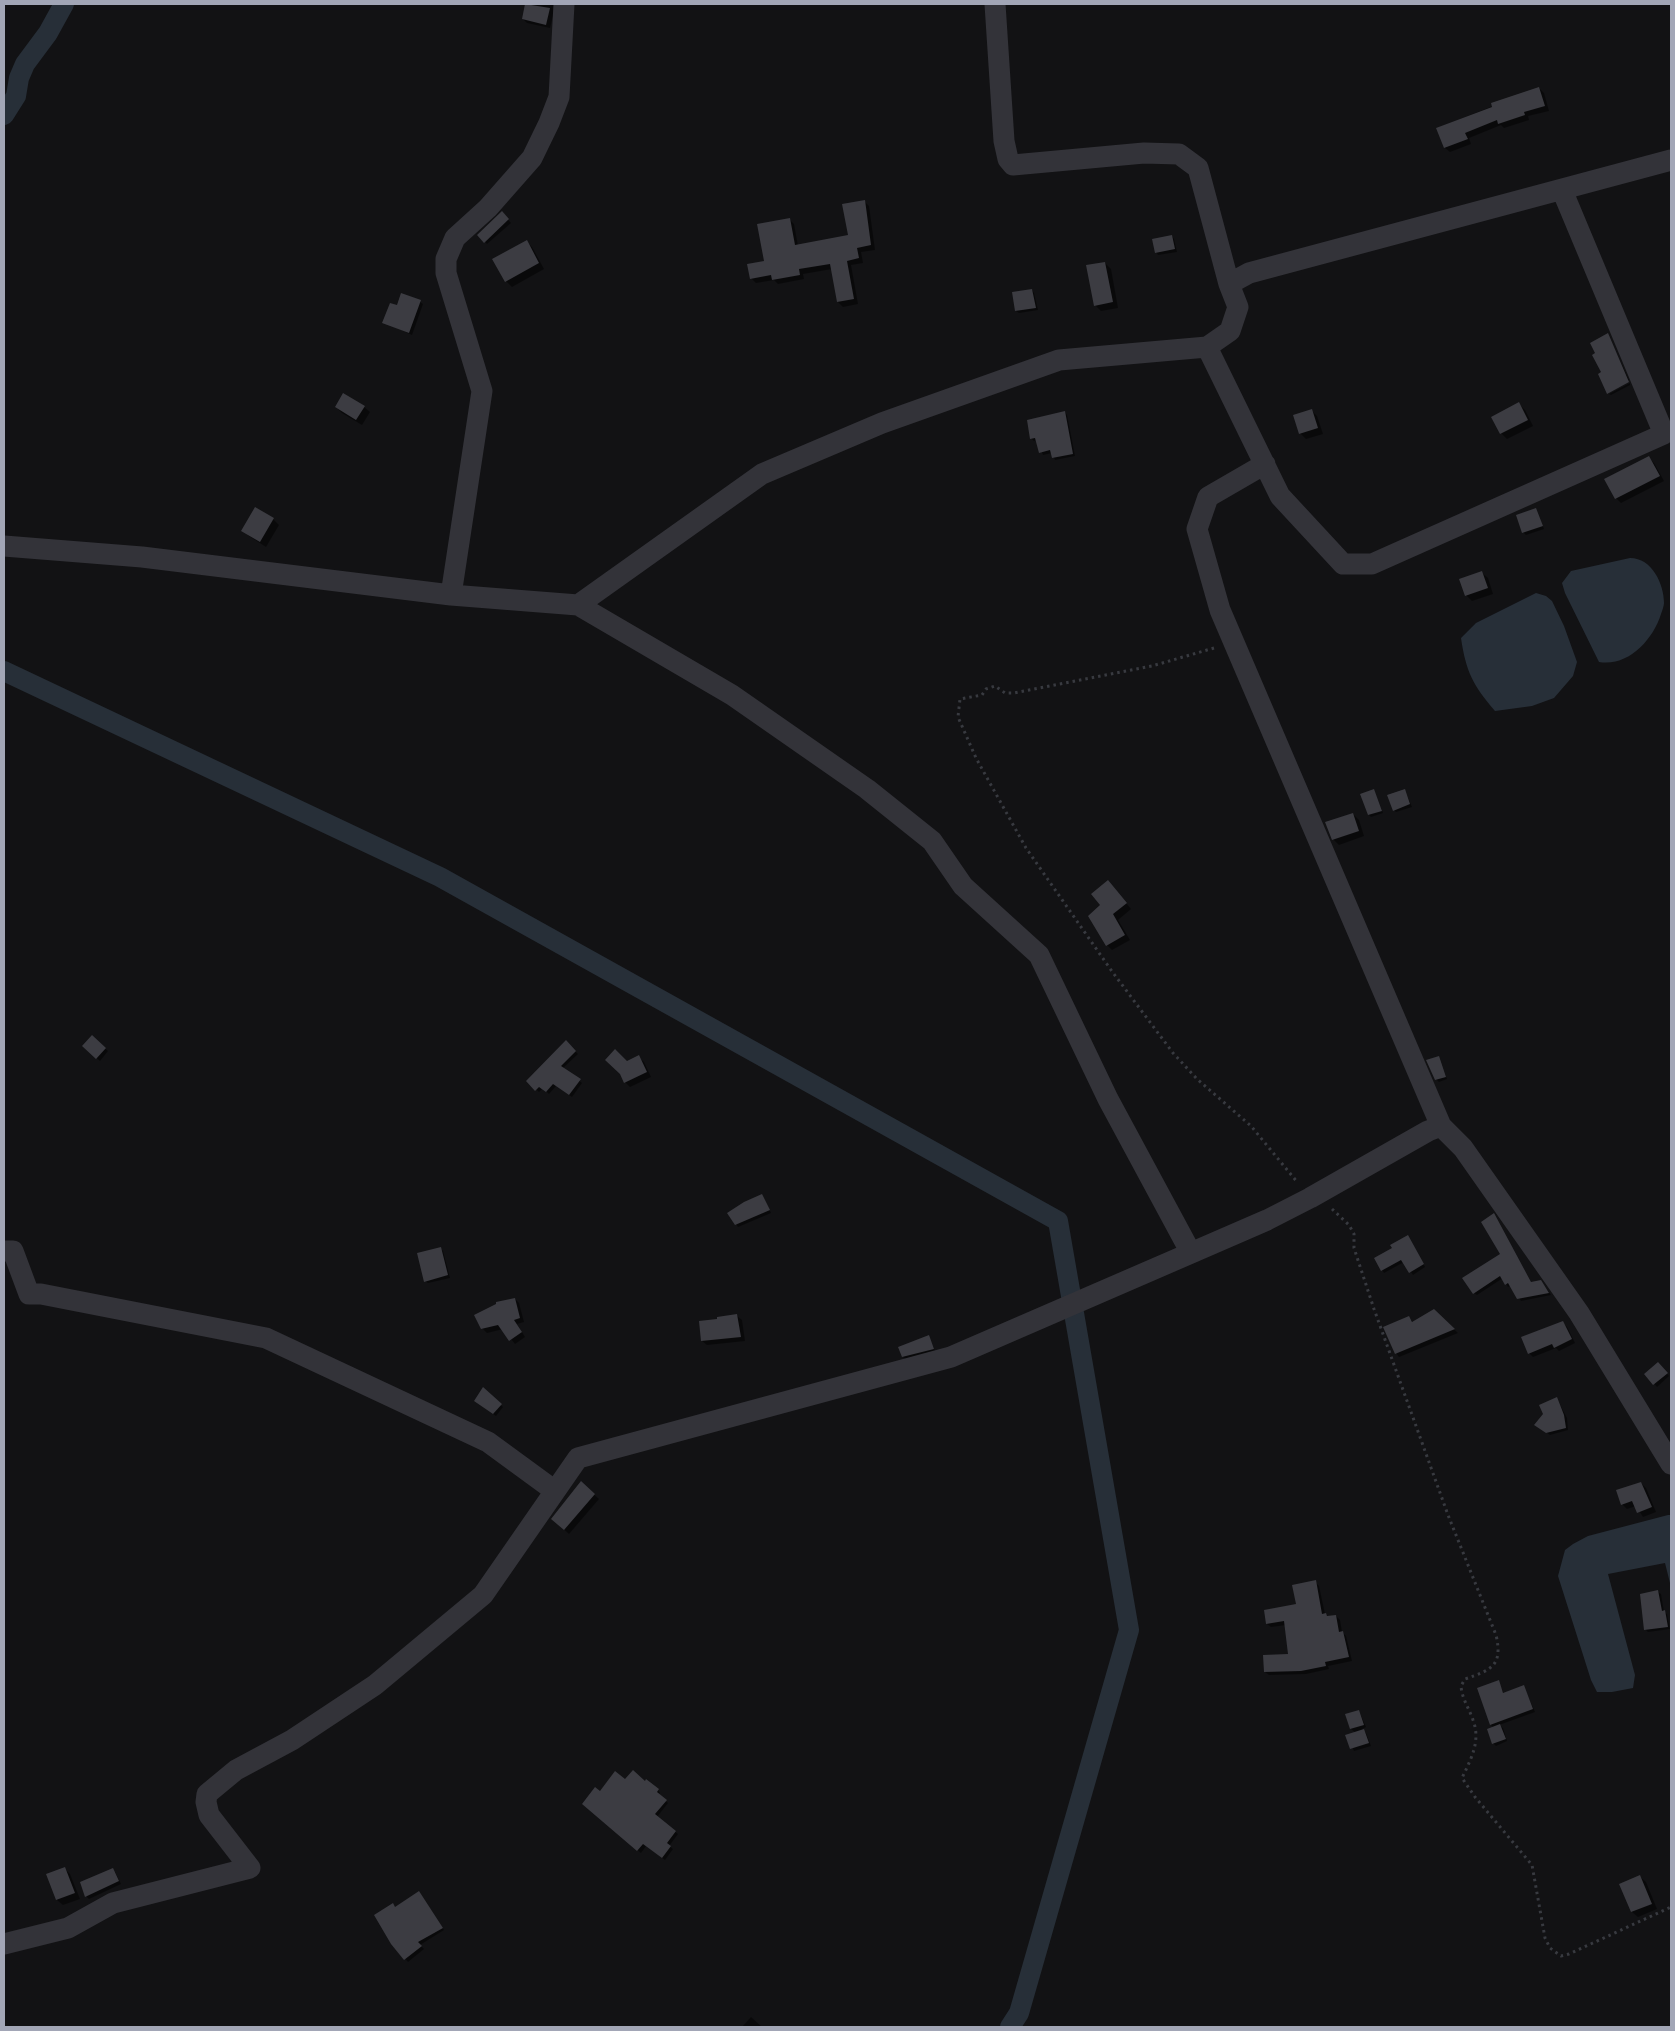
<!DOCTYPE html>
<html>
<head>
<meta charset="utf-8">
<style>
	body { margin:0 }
	#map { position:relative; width:1675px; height:2031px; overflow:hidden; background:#121214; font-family:Figtree,sans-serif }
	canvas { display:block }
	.frame { position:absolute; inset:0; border:5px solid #a2a6b6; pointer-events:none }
</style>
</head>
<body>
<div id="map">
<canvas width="1675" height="2031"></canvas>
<div class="frame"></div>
</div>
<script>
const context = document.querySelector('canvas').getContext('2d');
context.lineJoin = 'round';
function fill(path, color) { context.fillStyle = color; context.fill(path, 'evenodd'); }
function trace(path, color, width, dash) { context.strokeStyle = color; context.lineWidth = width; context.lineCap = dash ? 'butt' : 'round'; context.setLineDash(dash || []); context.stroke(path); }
fill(new Path2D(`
	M1630 558C1652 558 1664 584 1664 603 1664 606 1662 611 1661 614 1653 640 1628 667 1599 662L1565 593 1562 583 1571 571Z
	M1536 593 1546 596 1552 601 1564 626 1577 662 1573 676 1554 698 1532 706 1495 711C1473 685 1466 672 1461 638L1476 623Z
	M1668 1515H1671V1587L1665 1563 1608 1574 1635 1675 1633 1688 1612 1692H1597L1591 1680 1558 1576 1565 1550 1573 1544 1588 1536Z`), '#272f38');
fill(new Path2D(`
	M526 4H556L550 28 527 23 523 19Z
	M1539 88 1544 93 1549 111 1528 116 1529 120 1504 128 1501 125 1469 138 1471 144 1450 152 1445 148 1437 128Z
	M864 201 869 206 875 250 861 252 863 263 851 265 858 304 843 307 838 302 832 269 803 274 804 279 778 284 774 280 756 283 751 278 765 262 789 219 794 224 798 246 849 236Z
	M502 213 511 223 487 244 479 235Z
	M1172 236 1174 239 1177 252 1158 255 1156 252Z
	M526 241 532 247 544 269 512 287 506 281Z
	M1105 263 1111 269 1118 308 1101 311 1095 305Z
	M1032 290 1034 293 1038 310 1019 313 1016 311 1013 294Z
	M420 302 423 304 412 335 384 322Z
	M1608 335 1629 380 1608 392 1597 354Z
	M1630 383V385L1611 395 1609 394Z
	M1519 404 1525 410 1533 426 1507 439 1501 433Z
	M336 407H364L370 412 362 425 342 413Z
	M1311 410 1317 416 1323 434 1306 439 1300 433Z
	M1065 412 1067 415 1075 456 1055 460 1052 453 1043 455 1037 440 1034 441 1031 438Z
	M1649 458 1654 463 1664 481 1621 503 1616 498Z
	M1536 510 1544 529 1526 535 1523 532Z
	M273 519 279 525 266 547 249 536 243 530Z
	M1482 573 1488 578 1493 594 1472 601 1466 595Z
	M1374 790 1383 813 1371 817 1369 815Z
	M1405 791 1412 807 1396 812 1394 810Z
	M1353 814 1359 820 1364 836 1339 845 1333 839Z
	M1113 887 1131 909 1118 920 1130 940 1112 950 1107 945 1101 906Z
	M92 1037 108 1051 100 1061 83 1046Z
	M566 1042 578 1054 563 1068 582 1083 572 1097 556 1086 549 1094 543 1088 539 1092 528 1081Z
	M638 1057 644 1062 651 1077 630 1087 625 1082 627 1062Z
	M1438 1058 1447 1079 1439 1082 1436 1079Z
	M762 1195 771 1213 738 1227 736 1224Z
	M1410 1239 1425 1267 1413 1275 1404 1262 1384 1273 1375 1259Z
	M440 1248 443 1251 450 1278 428 1283 425 1281Z
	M1502 1254 1531 1283 1543 1284 1551 1295 1521 1301 1511 1285 1508 1287 1503 1278 1477 1295 1474 1293Z
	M515 1299 519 1303 524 1322 517 1324 525 1337 515 1344 503 1329 487 1333 482 1328Z
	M1434 1311 1458 1333 1399 1357 1396 1353 1409 1318 1413 1322Z
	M737 1316 742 1320 745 1341 707 1345 702 1341Z
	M1563 1323 1567 1327 1575 1343 1559 1351 1556 1348 1533 1357 1529 1353Z
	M928 1336 935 1351 905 1359 903 1357Z
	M1658 1364 1669 1376 1657 1387 1646 1374Z
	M483 1389 503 1407 496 1416 478 1403Z
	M1557 1399 1567 1418 1568 1430 1550 1435 1539 1427Z
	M581 1483 599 1499 569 1534 557 1523Z
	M1641 1483 1646 1488 1656 1512 1643 1517 1636 1506 1627 1509 1622 1504Z
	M1315 1582 1319 1586 1325 1614 1329 1617 1336 1616 1340 1620 1342 1632 1346 1636 1352 1661 1328 1666 1329 1669 1306 1674 1269 1675 1265 1672 1289 1656 1286 1625 1271 1627 1267 1624 1297 1605Z
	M1658 1592 1661 1594 1664 1612 1667 1614 1670 1629 1648 1632 1646 1630 1642 1595Z
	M1498 1681 1504 1694 1524 1687 1535 1712 1499 1725 1503 1728 1507 1741 1496 1746 1493 1743 1494 1728 1491 1725 1479 1688Z
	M1359 1711 1366 1727 1362 1729 1366 1733 1371 1746 1354 1751 1347 1736 1356 1733 1351 1729 1347 1715Z
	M626 1780 645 1783 658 1790 660 1793 658 1795 668 1803 657 1817 678 1834 669 1846 673 1849 665 1860 646 1846 641 1853 586 1806 600 1793Z
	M64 1868 70 1874 80 1899 63 1905 57 1900 48 1875Z
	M115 1872 121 1884 89 1899 87 1897 82 1883Z
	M1640 1877 1646 1882 1657 1909 1638 1917 1632 1912 1621 1885Z
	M421 1895 444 1930 420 1945 424 1949 408 1962 392 1943Z
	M751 2017 762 2027H763H742Z`), '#0007');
trace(new Path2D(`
	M4 115 16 96 19 78 25 64 48 33 64 4
	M4 671 440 877 1058 1221 1129 1630 1019 2013 1010 2027`), '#272f38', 20);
fill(new Path2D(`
	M525 4 550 8 546 25 522 19Z
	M1539 87 1545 106 1524 112 1525 115 1498 124 1497 120 1465 133 1468 139 1444 148 1436 128 1492 107 1491 103Z
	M865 200 871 245 857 248 859 258 847 261 854 299 837 302 830 264 799 269 800 275 772 280 771 275 750 279 747 264 764 261 757 224 790 218 795 245 848 235 842 204Z
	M502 211 509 219 484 243 477 235Z
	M1172 235 1175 249 1155 253 1152 239Z
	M527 240 539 263 505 282 492 259Z
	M1105 262 1113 302 1094 306 1086 265Z
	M1032 289 1036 308 1015 311 1012 292Z
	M401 293 421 300 409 333 382 323 390 303 397 305Z
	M1608 333 1629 382 1607 394 1598 374 1601 372 1592 355 1595 353 1590 343Z
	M343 393 365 406 356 420 335 407Z
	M1519 402 1528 420 1500 434 1491 417Z
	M1312 409 1318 428 1299 434 1293 415Z
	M1065 411 1073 454 1052 458 1050 450 1039 453 1035 438 1030 439 1027 420Z
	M1649 456 1660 476 1615 499 1604 479Z
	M255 507 274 518 260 542 241 531Z
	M1536 508 1543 526 1522 533 1516 515Z
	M1482 571 1488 588 1465 596 1459 579Z
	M1374 789 1382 811 1368 815 1360 794Z
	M1405 789 1410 804 1393 811 1387 795Z
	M1353 813 1359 831 1332 840 1325 822Z
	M1108 880 1127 903 1113 914 1125 935 1106 946 1088 916 1100 905 1091 894Z
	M92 1035 106 1048 96 1059 82 1046Z
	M566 1040 576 1051 561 1066 581 1079 569 1095 553 1084 546 1092 539 1087 535 1091 526 1081Z
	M615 1049 627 1061 639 1055 647 1072 624 1083 620 1074 605 1060Z
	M1439 1056 1446 1077 1435 1080 1426 1060Z
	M762 1194 770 1210 735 1225 727 1213 744 1202Z
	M1494 1213 1531 1282 1541 1280 1549 1293 1517 1299 1508 1283 1505 1285 1500 1276 1473 1294 1462 1278 1500 1254 1481 1222Z
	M1408 1235 1424 1264 1409 1273 1401 1260 1381 1271 1374 1258 1392 1248 1390 1245Z
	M441 1247 448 1275 424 1282 417 1253Z
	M515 1298 520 1318 514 1320 522 1332 509 1341 498 1325 481 1329 474 1315 496 1304V1302Z
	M1434 1309 1455 1329 1395 1354 1383 1327 1409 1316 1412 1322Z
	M737 1314 741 1337 701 1341 699 1321 717 1319V1317Z
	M1563 1321 1572 1339 1554 1348 1552 1344 1528 1354 1521 1337Z
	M929 1335 934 1349 902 1357 898 1347Z
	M1658 1362 1668 1373 1653 1385 1644 1374Z
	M483 1387 502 1404 493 1414 474 1401Z
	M1557 1397 1564 1415 1566 1428 1546 1433 1534 1425 1543 1414 1539 1405Z
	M581 1481 595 1494 564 1530 551 1519Z
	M1641 1482 1652 1507 1637 1513 1632 1501 1621 1505 1616 1490Z
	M1316 1580 1322 1614 1326 1613 1327 1616 1336 1615 1339 1632 1343 1631 1349 1657 1325 1662 1326 1666 1301 1671 1264 1672 1263 1655 1288 1654 1284 1621 1266 1624 1264 1610 1296 1604 1292 1585Z
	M1658 1590 1662 1611 1665 1610 1668 1627 1644 1630 1640 1594Z
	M1499 1680 1503 1693 1524 1685 1533 1709 1490 1725 1477 1688Z
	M1359 1710 1364 1725 1350 1729 1345 1714Z
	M1500 1724 1506 1739 1492 1744 1487 1729Z
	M1364 1729 1369 1743 1350 1749 1345 1735Z
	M633 1770 645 1781 646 1779 659 1789 657 1792 667 1800 655 1814 676 1831 667 1843 671 1846 662 1858 643 1844 637 1851 582 1804 595 1787 600 1791 615 1771 625 1779Z
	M65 1867 75 1893 56 1900 46 1874Z
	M113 1868 119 1881 85 1897 80 1882Z
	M1640 1875 1652 1904 1631 1912 1619 1884Z
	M419 1891 443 1928 418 1942 422 1946 404 1960 391 1944 374 1915 393 1903 395 1907Z`), '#3c3c42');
trace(new Path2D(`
	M1214 648 1152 666 1014 693H1005L995 686 986 689 982 695 960 699 958 717 976 758 1026 848 1111 970 1173 1053 1197 1079 1251 1126 1298 1183
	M1332 1209 1349 1225 1354 1234V1248L1374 1309 1448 1515 1496 1635C1503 1665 1492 1670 1465 1679L1461 1686C1462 1699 1469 1708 1473 1720 1481 1741 1471 1759 1462 1778L1475 1797 1532 1865 1545 1938 1550 1948 1561 1956 1569 1954 1671 1907`), '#383a40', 3, [2.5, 4]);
trace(new Path2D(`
	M995 4 1004 141 1008 159 1013 165 1144 153 1179 154 1198 168 1229 284
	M1207 347 1280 496 1343 564H1372L1664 434 1562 190
	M1265 464 1208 497 1197 529 1220 610 1441 1126
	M4 546 142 557 451 595 578 605 762 474 882 423 1059 360 1207 347 1230 331 1238 307 1229 284 1249 273 1671 160
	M451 595 482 391 446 273V259L455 238 488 208 532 158 549 123 559 97 564 4
	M4 1251H13L29 1294H41L266 1338 488 1442 555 1491
	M1191 1253 1267 1220 1310 1198 1428 1131 1441 1126 1463 1148 1579 1313 1671 1464
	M4 1944 68 1928 113 1903 250 1868 209 1815 206 1802 207 1794 236 1770 292 1740 375 1685 483 1595 578 1458 951 1357 1191 1253 1108 1099 1039 955 963 886 932 841 867 789 732 695 578 605`), '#333339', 21);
</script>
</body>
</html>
